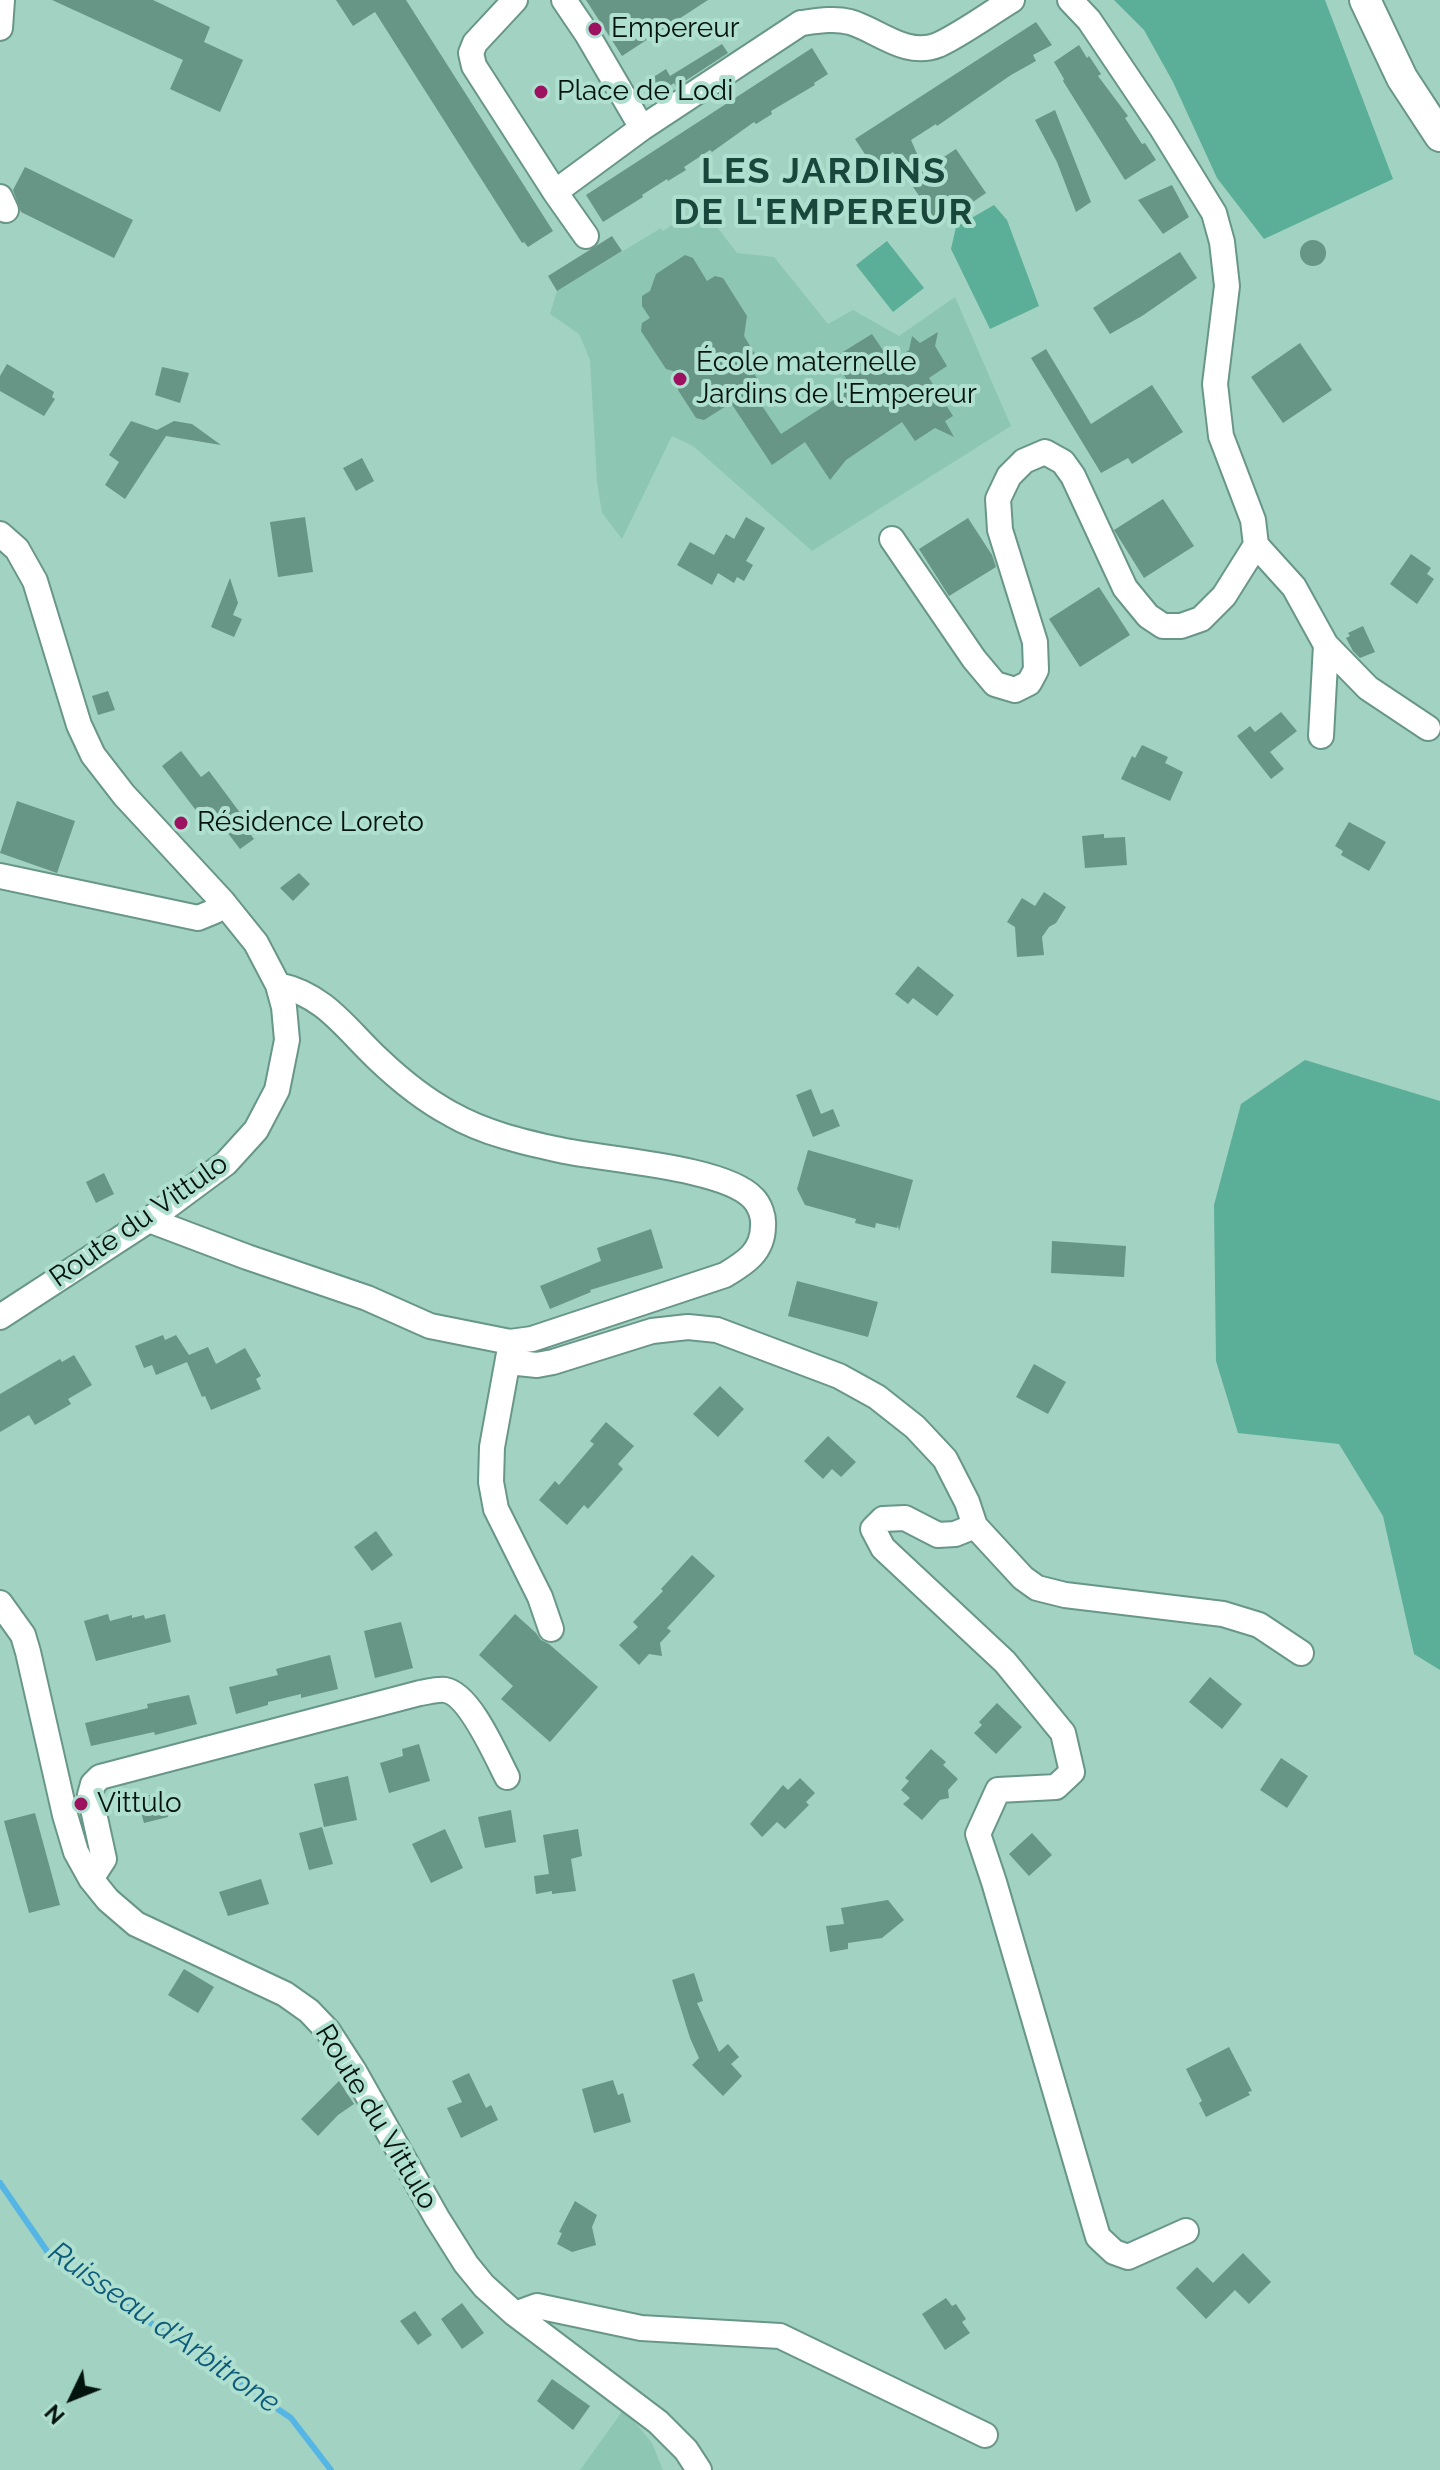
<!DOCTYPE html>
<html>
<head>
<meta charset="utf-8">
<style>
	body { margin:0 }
	#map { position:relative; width:1440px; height:2470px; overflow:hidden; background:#a2d2c2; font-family:Raleway,sans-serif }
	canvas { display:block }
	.north { position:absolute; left:32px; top:2358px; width:80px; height:80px; -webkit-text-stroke:6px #afdfcf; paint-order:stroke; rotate:227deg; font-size:22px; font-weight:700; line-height:32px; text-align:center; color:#03140f }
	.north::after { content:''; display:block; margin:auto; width:28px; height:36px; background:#03140f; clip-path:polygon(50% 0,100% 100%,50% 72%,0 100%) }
</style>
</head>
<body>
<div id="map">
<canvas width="1440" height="2470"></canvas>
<div class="north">N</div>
</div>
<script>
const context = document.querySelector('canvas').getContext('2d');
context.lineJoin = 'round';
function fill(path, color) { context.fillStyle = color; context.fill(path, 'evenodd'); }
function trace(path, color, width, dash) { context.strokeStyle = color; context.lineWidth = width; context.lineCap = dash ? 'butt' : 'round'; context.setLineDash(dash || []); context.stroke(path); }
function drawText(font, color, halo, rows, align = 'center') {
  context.font = font + ' Raleway,sans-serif'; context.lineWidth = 8; context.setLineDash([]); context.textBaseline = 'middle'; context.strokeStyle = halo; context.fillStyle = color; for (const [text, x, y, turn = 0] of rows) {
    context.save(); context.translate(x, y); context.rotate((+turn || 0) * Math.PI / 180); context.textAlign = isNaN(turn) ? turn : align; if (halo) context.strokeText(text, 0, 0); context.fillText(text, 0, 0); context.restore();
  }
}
fill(new Path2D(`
	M701 206 737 253 774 257 828 324 853 310 899 336 955 297 1011 426 812 551 693 446 672 436 622 539 602 513 597 482 590 360 579 334 550 314 557 291 661 228 663 231Z
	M624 2409 652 2443 663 2470H580Z`), '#8ec6b4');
fill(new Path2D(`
	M1114 0H1325L1393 179 1264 239 1217 178 1173 82 1144 30Z
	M994 205 1007 220 1039 306 990 329 951 249 956 227Z
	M887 241 924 288 893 312 856 265Z
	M1305 1060 1440 1101V1670L1414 1654 1383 1516 1339 1444 1238 1433 1216 1361 1214 1205 1241 1104Z`), '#5bae97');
trace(new Path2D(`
	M0 2183 49 2254 291 2418 331 2470`), '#55b5e4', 6);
fill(new Path2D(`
	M52 0H153L210 27 204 42 243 60 220 112 170 89 183 60Z
	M336 0H406L553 231 528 247 524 242 522 243 375 12 353 26Z
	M586 0H708L622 56Z
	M1036 22 1052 45 1033 55 1036 61 1011 75 937 126 936 124 911 140 924 170 956 149 986 193 939 225 909 181 911 179 893 152 872 165 855 139Z
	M722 44 728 53 676 87 674 83 661 92 652 78 666 69 670 76Z
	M1079 45 1087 58 1089 56 1101 74 1098 76 1128 116 1125 118 1142 144 1145 143 1156 160 1125 180 1063 81 1064 79 1054 62Z
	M812 48 828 74 814 83 815 85 771 111 772 114 756 124 754 122 712 152 710 150 684 167 686 170 668 181 667 179 642 195 643 197 603 222 586 195Z
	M1055 110 1091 202 1076 212 1057 162 1035 120Z
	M25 167 133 220 114 258 21 212 13 190Z
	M1172 185 1189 217 1163 234 1138 200Z
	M612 236 622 251 557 291 548 276Z
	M1300 253a13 13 0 1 1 26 0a13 13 0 1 1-26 0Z
	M1180 252 1197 278 1142 316 1110 334 1093 308Z
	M685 255 693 258 707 281 715 276 723 278 747 316 744 336 755 354 752 371 757 378 756 397 781 434 852 388 833 358 872 334 891 362 909 350 912 336 920 343 938 332 935 346 947 366 929 378 953 416 945 421 954 437 935 428 915 441 902 422 846 460 830 480 805 442 772 465 731 403 704 420 696 418 678 390 681 373 666 369 641 331 642 323 650 318 642 306V296L650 291 656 274Z
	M1300 343 1332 390 1283 423 1251 377Z
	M1046 349 1091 424 1152 385 1183 432 1132 464 1128 458 1101 473 1031 358Z
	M7 364 54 392 52 397 55 399 44 416 0 391V376Z
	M162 367 189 373 180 403 155 395Z
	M131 421 157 430 174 421 192 424 221 445 166 436 125 499 105 485 119 462 109 455Z
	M362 458 374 481 356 491 343 468Z
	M1163 499 1194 546 1144 578 1114 530Z
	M305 517 313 572 278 577 270 522Z
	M746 517 765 528 746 561 753 565 744 581 737 577 734 583 718 573 712 585 677 565 690 542 714 555 726 534 734 539Z
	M968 518 992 555 996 567 949 596 919 549Z
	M1411 554 1431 568 1427 574 1434 579 1417 604 1390 584Z
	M230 578 238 603 233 615 242 619 234 637 211 627Z
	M1099 587 1130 635 1080 667 1049 619Z
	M1363 626 1375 652 1360 658 1353 651 1346 638 1350 636 1348 633Z
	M108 691 115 710 98 715 92 696Z
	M1281 712 1297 731 1270 752 1284 769 1271 779 1237 736 1250 726 1255 732Z
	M1142 745 1168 757 1165 763 1183 772 1170 801 1121 779 1132 756 1135 758Z
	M181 751 201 777 209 771 241 814 237 817 254 839 240 849 207 806 198 813 162 766Z
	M17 801 75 821 57 873 0 853Z
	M1349 822 1386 842 1369 871 1341 855 1343 851 1335 846Z
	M1104 834V838L1125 837 1127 865 1085 868 1082 836Z
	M299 873 310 884 293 901 280 888Z
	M1044 892 1066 907 1056 923 1049 927 1042 937 1044 955 1017 957 1015 927 1007 922 1022 898 1035 906Z
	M918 966 954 995 937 1016 913 998 908 1004 895 994Z
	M811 1089 821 1114 833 1109 840 1126 813 1137 796 1095Z
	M808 1150 913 1180 899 1231 898 1225 897 1228 876 1223 875 1228 855 1223 856 1219 805 1205 797 1189Z
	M104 1173 114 1194 96 1203 86 1182Z
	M651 1229 663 1268 590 1290 591 1292 550 1309 540 1286 601 1261 597 1248Z
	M1052 1241 1126 1246 1124 1277 1051 1273Z
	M797 1281 878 1302 868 1337 788 1316Z
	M163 1335 165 1340 176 1335 189 1355 208 1347 216 1364 245 1348 261 1376 256 1379 261 1389 211 1410 205 1396 202 1397 187 1362 156 1375 152 1365 144 1368 135 1346Z
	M74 1355 92 1385 68 1399 71 1404 35 1425 29 1415 0 1432V1394L60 1359 62 1362Z
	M1034 1364 1066 1382 1048 1414 1016 1397Z
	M720 1386 744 1409 718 1437 693 1414Z
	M606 1422 634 1446 618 1464 623 1469 588 1509 584 1505 567 1525 539 1500 555 1481 559 1485 594 1444 590 1441Z
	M828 1436 856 1462 841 1477 832 1469 823 1479 804 1461Z
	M376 1531 393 1555 372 1571 354 1547Z
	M692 1555 715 1576 667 1628 671 1631 660 1643 662 1656 649 1654 639 1665 619 1645 638 1627 633 1622 663 1591 661 1589Z
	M108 1614 110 1621 132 1615V1618L144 1615 145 1619 165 1614 171 1642 96 1661 84 1621Z
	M515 1614 536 1633 541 1640 549 1644 598 1687 550 1742 501 1699 513 1686 479 1655Z
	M401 1622 413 1668 375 1678 364 1631Z
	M330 1655 338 1689 301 1698V1694L268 1702V1705L236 1714 229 1687 278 1675 276 1669Z
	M1210 1677 1242 1704 1222 1729 1189 1702Z
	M189 1695 197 1724 155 1735 154 1732 91 1746 85 1723 148 1708 147 1704Z
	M997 1703 1022 1727 996 1754 974 1733 982 1725 979 1722Z
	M419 1744 430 1781 389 1793 380 1763 403 1756 402 1749Z
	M931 1749 946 1762 943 1765 958 1779 948 1790 949 1798 940 1800 922 1820 903 1804 910 1798 901 1790 909 1781 905 1778Z
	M1281 1758 1308 1776 1287 1808 1260 1790Z
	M348 1776 357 1820 324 1827 314 1784Z
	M800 1778 815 1793 806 1802 809 1805 785 1829 777 1822 762 1837 750 1824 783 1785 788 1790Z
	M161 1792 168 1817 144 1823 137 1798Z
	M511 1810 516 1842 485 1848 478 1817Z
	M35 1813 60 1905 29 1913 4 1821Z
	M322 1827 333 1864 309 1870 299 1833Z
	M445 1829 463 1868 431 1883 412 1844Z
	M578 1829 582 1856 571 1859 576 1891 552 1894V1891L536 1894 534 1876 549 1874 543 1835Z
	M1032 1833 1052 1855 1029 1876 1009 1854Z
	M261 1879 269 1904 228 1916 219 1892Z
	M888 1900 904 1920 882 1938 848 1943V1949L830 1952 826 1926 844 1924 841 1908Z
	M184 1969 214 1987 198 2013 168 1995Z
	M694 1973 703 2001 697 2003 719 2052 728 2044 739 2057 731 2064 742 2076 723 2096 692 2065 699 2058 690 2038 672 1980Z
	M1229 2047 1252 2091 1248 2092 1250 2095 1206 2117 1199 2103 1202 2101 1186 2069Z
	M469 2073 486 2108 491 2105 498 2120 461 2138 447 2108 462 2102 452 2081Z
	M613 2080 618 2095 623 2093 631 2122 594 2133 582 2089Z
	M339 2081 354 2104 338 2115 318 2136 301 2119Z
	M575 2201 597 2215 592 2227 596 2245 572 2252 557 2244 562 2233 559 2232Z
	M1243 2253 1271 2282 1249 2304 1235 2290 1206 2319 1176 2288 1197 2267 1213 2283Z
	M946 2298 952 2306 956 2304 966 2319 962 2322 970 2333 945 2350 922 2314Z
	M462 2303 484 2333 462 2349 441 2319Z
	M415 2311 432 2335 418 2345 400 2321Z
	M552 2379 590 2406 573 2430 537 2401Z`), '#679586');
const minor = new Path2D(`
	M515 0 475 43 471 53 474 66 555 192 586 236
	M564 0 587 34 642 128
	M0 28 2 0
	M555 192 642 128 801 23C817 21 834 18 850 22 878 30 906 58 938 45 962 34 989 14 1012 0
	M0 197 6 210
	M0 534 17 549 35 581 79 725 93 755 124 795 223 902 256 943 278 985 284 1007 287 1040 277 1090 256 1130 226 1163 149 1220 0 1317
	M892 539 974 659 995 684 1015 690 1029 683 1036 670 1035 642 1000 530 998 499 1009 476 1024 461 1045 452 1063 462 1073 476 1125 588 1148 616 1163 626H1181L1201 619 1224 596 1256 545 1253 520 1221 436 1215 384 1227 286 1222 242 1214 213 1161 127 1089 20 1070 0
	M1256 545 1294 587 1326 645 1321 736
	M1326 645 1368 688 1428 728
	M0 876 198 918 215 911 223 902
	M149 1220 247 1257 367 1298 430 1326 510 1342 532 1339 725 1275C745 1263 763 1252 763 1226 764 1217 760 1205 753 1198 724 1167 605 1160 560 1150 523 1142 484 1133 451 1114 425 1100 400 1080 378 1059 345 1028 325 995 278 985
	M510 1348 492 1447 491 1482 496 1509 540 1597 551 1629
	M508 1362 537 1365 553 1362 652 1331 688 1327 717 1330 839 1376 877 1397 915 1427 945 1459 967 1502 975 1526 1023 1578 1037 1588 1065 1595 1223 1614 1259 1625 1301 1653
	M975 1526 955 1534 938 1535 905 1518 883 1519 873 1529 883 1548 1005 1662 1063 1733 1072 1772 1056 1787 998 1790 978 1834 994 1882 1098 2237 1114 2252 1128 2257 1186 2231
	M0 1603 23 1635 28 1652 65 1815 76 1852 91 1879 108 1900 136 1924 285 1994 309 2011 328 2031 354 2071 437 2218 466 2264 484 2286 515 2314 658 2422 686 2450 699 2470
	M91 1879 104 1859 90 1795 93 1784 100 1777 420 1693C427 1692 438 1689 445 1690 470 1694 496 1756 507 1777
	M515 2314 537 2306 641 2328 780 2336 985 2435`);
const major = new Path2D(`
	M1365 0 1402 78 1440 136`);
trace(minor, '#689688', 28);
trace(major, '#689688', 34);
trace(minor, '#fff', 24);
trace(major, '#fff', 30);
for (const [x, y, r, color] of [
	[595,29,8,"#9c1261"],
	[541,92,8,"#9c1261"],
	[680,379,8,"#9c1261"],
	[181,823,8,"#9c1261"],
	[81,1804,8,"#9c1261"]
]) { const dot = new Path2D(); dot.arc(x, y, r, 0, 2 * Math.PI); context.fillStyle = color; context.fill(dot); trace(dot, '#afdfcf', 3); }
drawText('28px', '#03140f', '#afdfcf', [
	["Empereur",611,29],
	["Place de Lodi",557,92],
	["École maternelle",696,363],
	["Jardins de l'Empereur",696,395],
	["Résidence Loreto",197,823],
	["Vittulo",97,1804]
], 'left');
drawText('28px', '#03140f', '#afdfcf', [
	["Route du Vittulo",139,1221,-35],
	["Route du Vittulo",376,2117,59]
]);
drawText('italic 30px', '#0e5a7b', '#afdfcf', [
	["Ruisseau d'Arbitrone",164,2328,35]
]);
context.letterSpacing = '2px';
drawText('bold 36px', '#1a473b', '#afdfcf', [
	["LES JARDINS",824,172],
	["DE L'EMPEREUR",824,213]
]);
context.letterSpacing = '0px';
</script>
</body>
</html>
